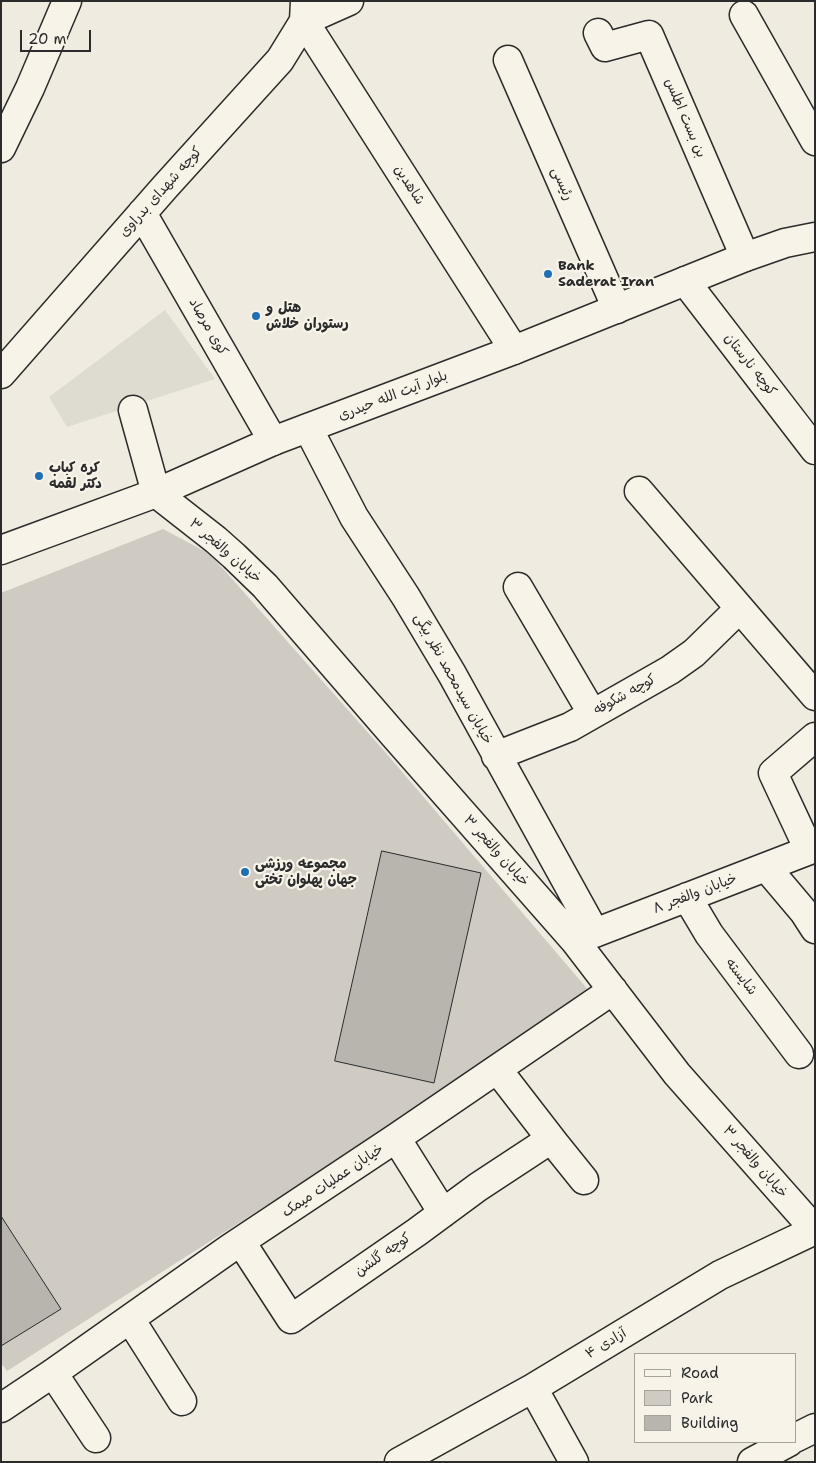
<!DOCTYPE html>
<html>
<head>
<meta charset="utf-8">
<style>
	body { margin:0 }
	#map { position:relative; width:816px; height:1463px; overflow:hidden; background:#efebe0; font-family:"Shantell Sans",sans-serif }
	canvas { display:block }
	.frame { position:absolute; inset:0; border:2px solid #2b2b2b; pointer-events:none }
	.legend { position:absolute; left:634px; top:1353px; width:162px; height:90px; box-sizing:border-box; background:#f7f3e8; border:1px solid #a5a39c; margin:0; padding:6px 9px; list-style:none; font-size:15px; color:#2b2b2b }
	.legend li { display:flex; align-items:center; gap:10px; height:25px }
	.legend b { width:25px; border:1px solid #a5a39c }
	.scale { position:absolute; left:20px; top:30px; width:71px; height:22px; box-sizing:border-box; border:2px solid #2b2b2b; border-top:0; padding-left:6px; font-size:15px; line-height:18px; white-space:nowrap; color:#2b2b2b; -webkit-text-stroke:4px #f7f3e8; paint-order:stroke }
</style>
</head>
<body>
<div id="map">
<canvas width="816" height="1463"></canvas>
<div class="frame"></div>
<ul class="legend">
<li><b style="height:6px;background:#f7f3e8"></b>Road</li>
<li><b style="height:14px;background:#cfcbc2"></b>Park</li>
<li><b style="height:14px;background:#b8b5ae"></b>Building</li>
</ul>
<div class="scale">20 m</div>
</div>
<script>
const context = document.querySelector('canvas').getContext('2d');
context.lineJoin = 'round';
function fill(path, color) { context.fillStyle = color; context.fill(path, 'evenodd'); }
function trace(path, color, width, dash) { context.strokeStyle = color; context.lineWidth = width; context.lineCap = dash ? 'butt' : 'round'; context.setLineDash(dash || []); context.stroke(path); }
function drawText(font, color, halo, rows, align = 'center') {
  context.font = font + ' "Shantell Sans","Playpen Sans Arabic",sans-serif'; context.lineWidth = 4.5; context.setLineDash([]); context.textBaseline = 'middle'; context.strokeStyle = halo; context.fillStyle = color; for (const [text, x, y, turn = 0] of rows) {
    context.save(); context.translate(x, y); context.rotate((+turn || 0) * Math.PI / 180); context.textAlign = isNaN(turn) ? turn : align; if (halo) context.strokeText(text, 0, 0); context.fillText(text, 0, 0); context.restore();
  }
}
fill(new Path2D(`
	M165 310 215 379 67 427 49 397Z`), '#dedbd1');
fill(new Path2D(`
	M163 529 210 554 386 753 590 992 414 1111 7 1371 1 1363V593Z`), '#cfcbc2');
const building = new Path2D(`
	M382 851 481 873 434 1083 335 1061Z
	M1 1216 61 1309 1 1346Z`);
fill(building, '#b8b5ae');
trace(building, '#2b2b2b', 1);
const minor = new Path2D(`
	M349 1 304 21 514 350
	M744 15 815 141
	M598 33 605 47 649 35 745 257
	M508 60 617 309
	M1 148 30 88 67 1
	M142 213 273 441
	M685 281 815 450
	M1 374 165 187 280 60 304 21 305 1
	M133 410 156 493 216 540 234 556 265 586 393 734 575 941 677 1074 815 1230
	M308 428 354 517 406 597 452 674 595 933
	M639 491 815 696
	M518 587 592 713
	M496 756 570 727 670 670 694 653 739 609
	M809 850 773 773 815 737
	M766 867 804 912 815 929
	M687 897 709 934 799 1054
	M579 939 815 848
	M497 1069 555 1144 584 1180
	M396 1138 443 1213
	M241 1242 291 1319 417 1232 478 1187 551 1139
	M130 1319 182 1401
	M53 1373 96 1438
	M533 1388 574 1462
	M1 1408 53 1373 229 1249 396 1138 613 990
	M795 1438 815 1428
	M399 1462 533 1388 720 1275 815 1230
	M752 1462 789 1442`);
const major = new Path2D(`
	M1 550 156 493 273 441 514 350 745 257 785 243 815 237`);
trace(minor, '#2b2b2b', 31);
trace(major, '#2b2b2b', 31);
trace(minor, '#f7f3e8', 28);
trace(major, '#f7f3e8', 28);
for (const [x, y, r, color] of [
	[548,274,5,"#1f6fb2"],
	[256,316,5,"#1f6fb2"],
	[39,476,5,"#1f6fb2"],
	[245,872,5,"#1f6fb2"]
]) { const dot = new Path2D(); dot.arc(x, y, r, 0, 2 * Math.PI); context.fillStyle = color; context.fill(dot); trace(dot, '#f7f3e8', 2); }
drawText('14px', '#2b2b2b', '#f7f3e8', [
	["بن بست اطلس",685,118,67],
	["رئیسی",562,184,66],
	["شاهدین",409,185,57],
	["کوچه شهدای بدراوی",161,192,-48],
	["کوی مرصاد",208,327,60],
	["کوچه نارستان",750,365,52],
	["بلوار آیت الله حیدری",393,396,-21],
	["خیابان والفجر ۳",225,551,41],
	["خیابان سیدمحمد نظر بیگی",453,679,61],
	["کوچه شکوفه",625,695,-29],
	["خیابان والفجر ۳",496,851,48],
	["خیابان والفجر ۸",695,894,-21],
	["شایسته",741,977,52],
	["خیابان والفجر ۳",755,1162,49],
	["خیابان عملیات میمک",333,1181,-34],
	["کوچه گلشن",383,1255,-35],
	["آزادی ۴",606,1344,-31]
]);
drawText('bold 14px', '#2b2b2b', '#f7f3e8', [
	["Bank",558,266],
	["Saderat Iran",558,282],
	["هتل و",266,308],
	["رستوران خلاش",266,324],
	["کره کباب",49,468],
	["دکتر لقمه",49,484],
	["مجموعه ورزشی",255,864],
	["جهان پهلوان تختی",255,880]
], 'left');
</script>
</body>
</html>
